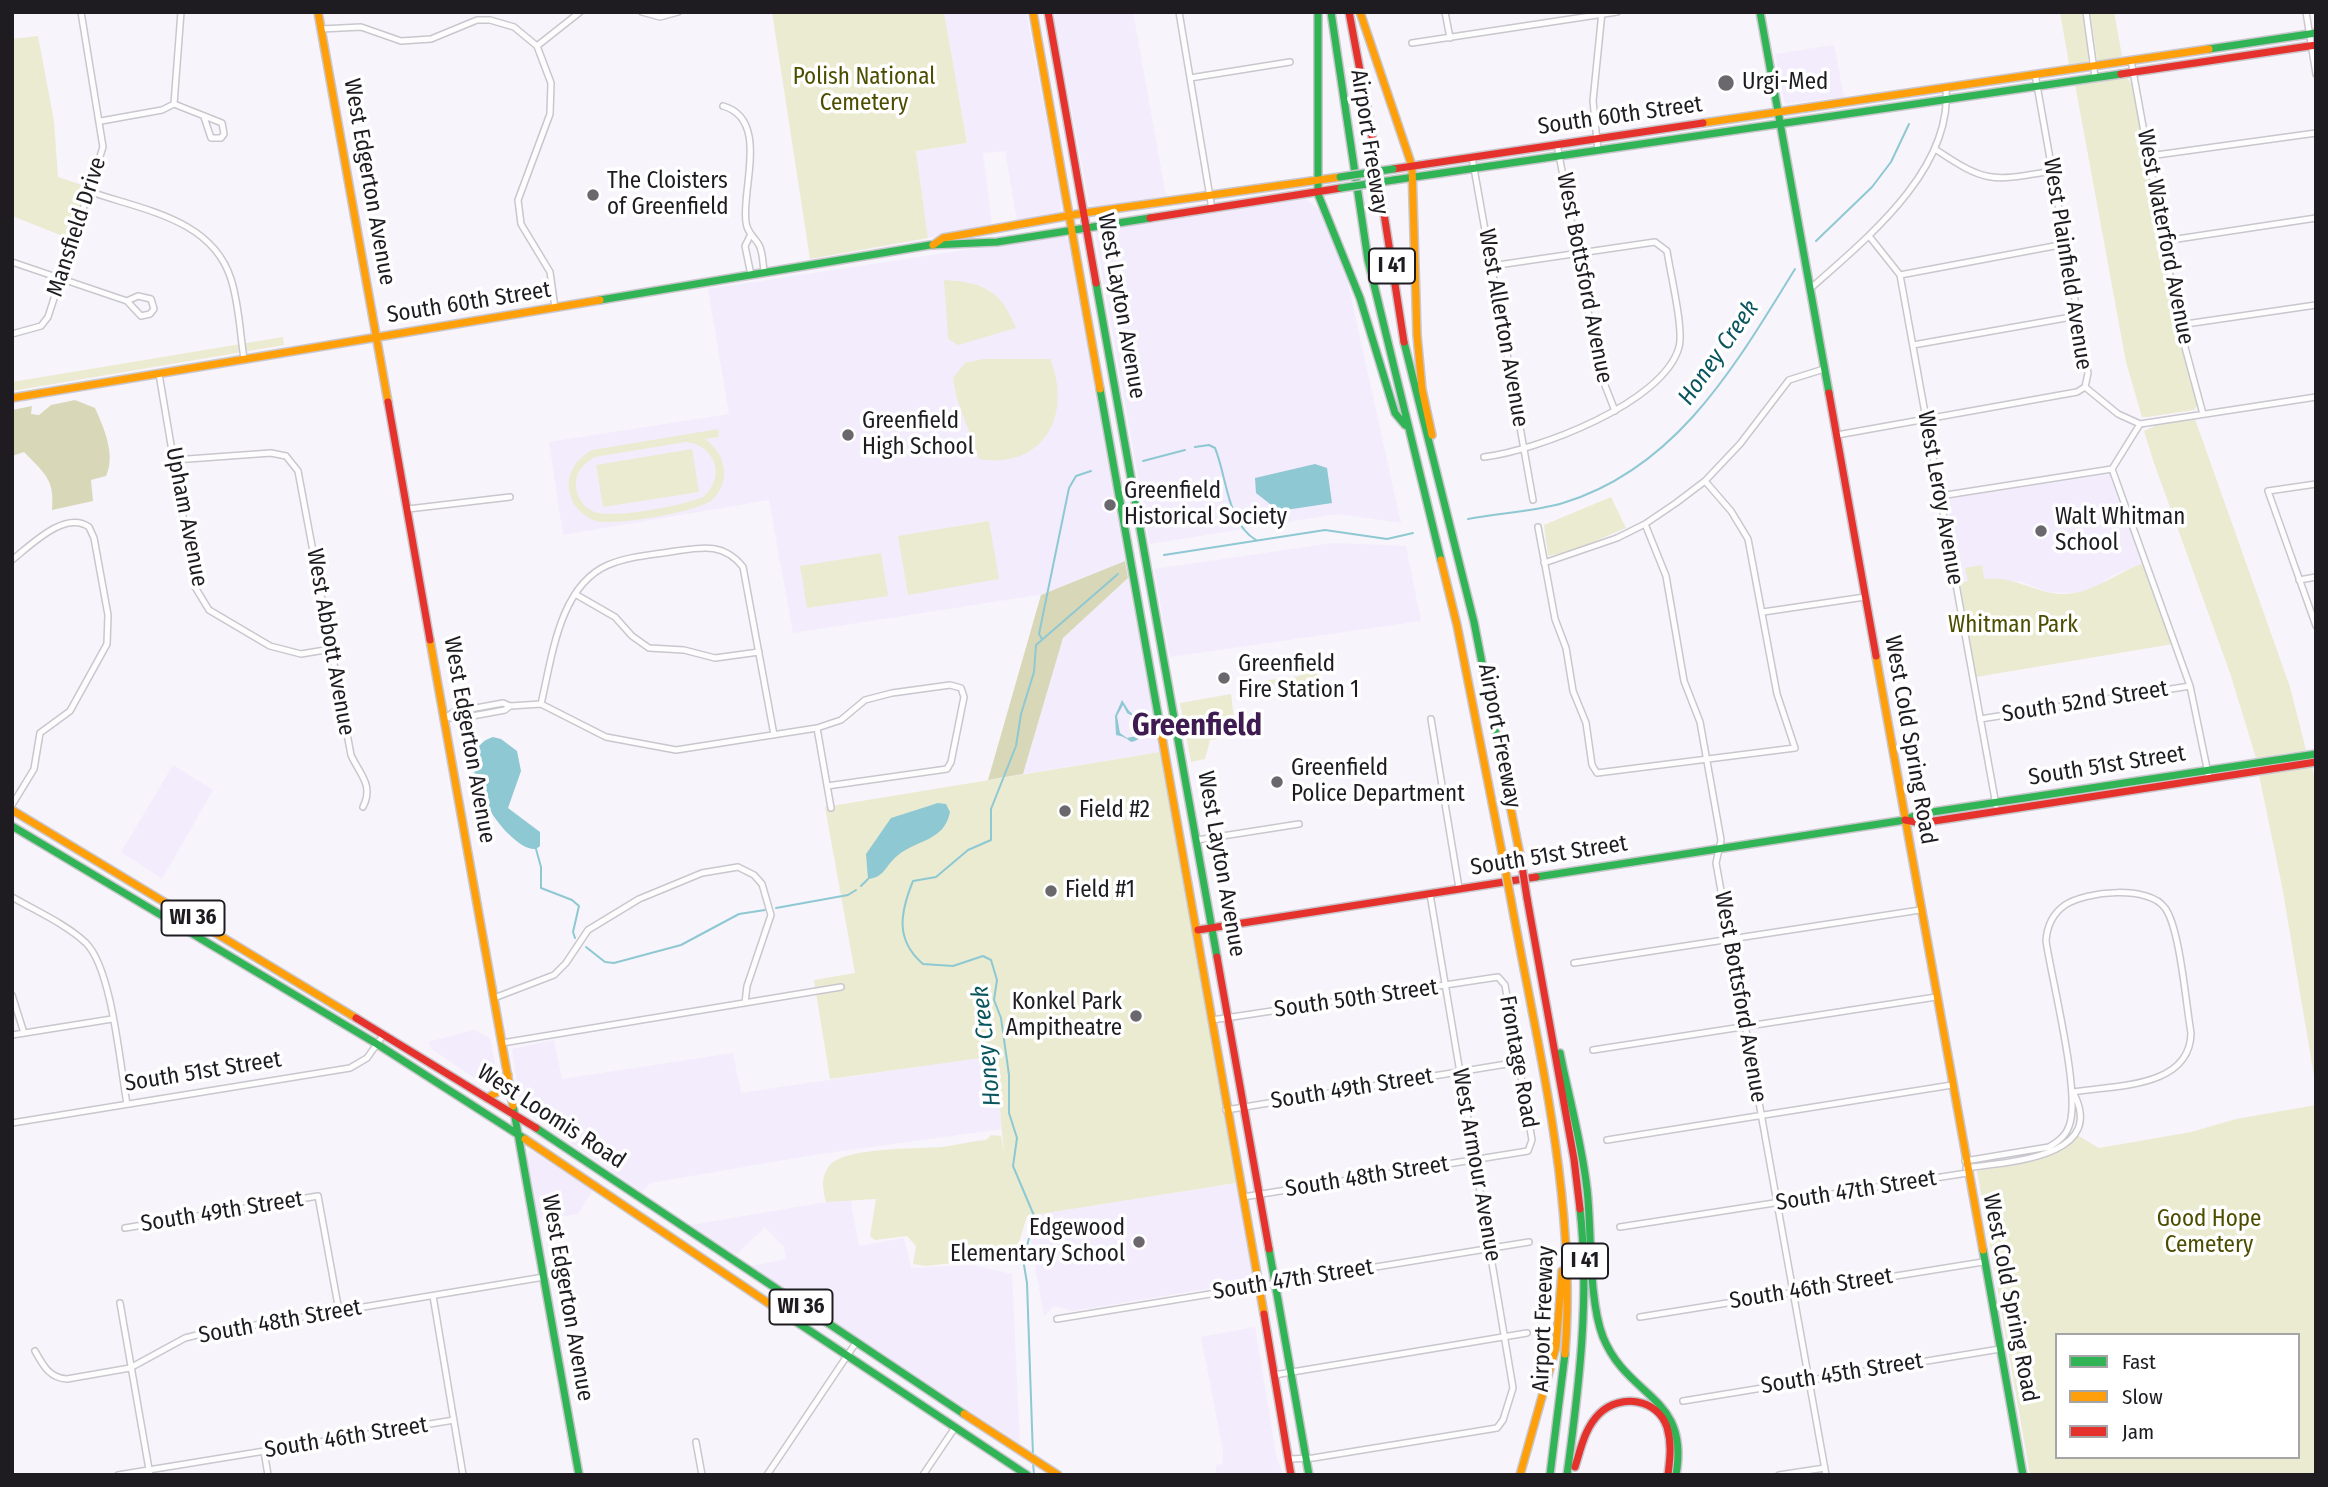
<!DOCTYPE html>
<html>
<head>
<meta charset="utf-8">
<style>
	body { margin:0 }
	#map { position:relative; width:2328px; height:1487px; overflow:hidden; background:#f7f4fb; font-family:"Fira Sans Condensed",sans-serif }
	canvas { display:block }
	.frame { position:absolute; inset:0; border:14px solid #1e1c21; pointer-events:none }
	.legend { position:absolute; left:2055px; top:1333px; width:245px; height:126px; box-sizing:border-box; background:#fff; border:2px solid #a5a4a6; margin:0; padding:9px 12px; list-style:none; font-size:21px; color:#1e1c21 }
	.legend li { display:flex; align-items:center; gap:14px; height:35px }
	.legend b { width:35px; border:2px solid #a5a4a6 }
</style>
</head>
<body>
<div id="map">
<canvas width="2328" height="1487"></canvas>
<div class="frame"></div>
<ul class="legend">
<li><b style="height:9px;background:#30b455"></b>Fast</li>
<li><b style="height:9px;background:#ff9f0a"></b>Slow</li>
<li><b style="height:9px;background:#e5322d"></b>Jam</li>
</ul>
</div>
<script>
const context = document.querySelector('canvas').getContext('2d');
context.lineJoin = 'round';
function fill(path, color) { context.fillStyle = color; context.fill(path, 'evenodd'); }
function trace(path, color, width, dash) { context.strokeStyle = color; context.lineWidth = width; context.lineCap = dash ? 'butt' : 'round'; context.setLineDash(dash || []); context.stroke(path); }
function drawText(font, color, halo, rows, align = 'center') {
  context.font = font + ' "Fira Sans Condensed",sans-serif'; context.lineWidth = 7; context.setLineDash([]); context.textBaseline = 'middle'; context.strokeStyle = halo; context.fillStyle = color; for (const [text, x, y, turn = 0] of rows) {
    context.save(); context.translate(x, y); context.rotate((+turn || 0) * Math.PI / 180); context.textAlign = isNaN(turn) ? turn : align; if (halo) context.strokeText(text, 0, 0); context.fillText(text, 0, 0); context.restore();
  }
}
fill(new Path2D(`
	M944 12H1026L1061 198 1060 212 1017 221 1005 151 983 153 992 224 928 238 916 151 967 143Z
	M1053 12H1133L1166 196 1095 207 1089 203Z
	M1834 45 1844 97 1785 104 1775 54Z
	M1306 199 1323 213 1345 270 1401 523 1338 514 1150 544 1095 233 1103 229Z
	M1063 235 1069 241 1125 561 1051 593 793 633 769 500 563 535 549 442 729 414 708 289Z
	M2110 474 2143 563 2113 575 2097 587 2076 593 2048 592 2022 582 1984 579 1960 583 1945 499Z
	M1333 543 1406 546 1421 621 1170 657 1154 569Z
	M1128 578 1160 752 1023 774 1063 638Z
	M173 765 213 790 162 879 121 852Z
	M474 1030 490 1038 496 1068 480 1082 433 1050 428 1042Z
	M554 1040 562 1079 733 1053 741 1093 995 1055 1002 1129 820 1154 650 1183 642 1192 521 1109 512 1049Z
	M530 1150 593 1190 578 1214 538 1220 527 1157Z
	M1236 1183 1253 1276 1248 1282 1073 1311 1054 1306 1044 1316 1026 1216Z
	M850 1198 859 1246 904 1238 911 1268 972 1265 1012 1274 1020 1444 751 1266 786 1259 784 1247 765 1227 736 1255 691 1225Z
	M1255 1327 1276 1455 1283 1475H1216V1465L1222 1464 1223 1451 1201 1337Z`), '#f3ecfc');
fill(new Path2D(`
	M772 12H944L967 143 916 151 928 238 810 259Z
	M2060 12H2082L2089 59 2086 63 2069 64Z
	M2090 12H2114L2122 56 2101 61 2097 59Z
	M38 36 54 121 58 177 88 187 70 239 12 216V39Z
	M2125 75 2133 86 2174 315 2197 406 2194 410 2147 417H2142L2126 362 2075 84Z
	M944 280C984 282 1001 291 1016 328L958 345 948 339Z
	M283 337 284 345 12 391V382Z
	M984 359H1050C1073 414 1044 470 979 459L957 399 953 378 965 363Z
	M2195 419 2290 687 2306 750 2256 758 2230 673 2154 463 2144 431 2157 425Z
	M718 429 719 437 705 439C716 447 723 457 724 471 725 481 720 493 712 500 698 512 614 526 596 521 581 516 571 504 569 489 567 471 578 458 592 450ZM686 442C716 445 726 478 703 497 685 505 614 519 595 512 583 508 575 495 576 482 577 470 585 463 595 457Z
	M692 449 699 492 603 507 596 465Z
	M1611 497 1626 528 1572 551 1548 556 1544 525Z
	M989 521 999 579 908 595 898 536Z
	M881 553 888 596 807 608 800 566Z
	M2143 563 2173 644 1976 677 1960 583 1968 581 1965 568 1982 565 1984 579C2014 576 2031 591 2058 594 2090 596 2114 574 2143 563Z
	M1301 664 1319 675 1321 696 1310 698 1304 681 1263 687 1262 681 1300 676Z
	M1231 694 1235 728 1223 738 1210 740 1205 759 1191 762 1180 703Z
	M1160 752 1236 1183 1027 1216 1016 1253H992L980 1260 926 1266 913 1264 916 1246 907 1236 875 1240 870 1236 876 1199 826 1202C823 1188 820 1177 830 1165 846 1147 918 1149 942 1147 957 1145 971 1141 986 1140L991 1135 1001 1136 1004 1153 995 1056 830 1079 814 980 855 973 825 807Z
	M2312 767 2316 784V1088L2282 886 2259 775Z
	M2316 1105V1473L2030 1475 1977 1171C2011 1164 2055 1164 2077 1135L2099 1148 2191 1132 2236 1119ZM2057 1335H2298V1457H2057Z`), '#ebebd2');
fill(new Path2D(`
	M75 400 95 408C104 428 116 455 106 476L91 480 93 501 52 510C55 479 44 473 24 452L12 456V410L32 406 31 414 39 415 51 405Z
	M1125 561 1128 578 1063 638 1023 774 988 780 1041 595Z`), '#d8d8b9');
fill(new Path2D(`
	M1315 464 1327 468 1332 503 1279 511 1256 493 1255 478Z
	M1122 700 1129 711 1138 718 1148 715 1143 728 1146 735C1123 748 1137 739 1116 735L1115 716ZM1123 705 1127 713 1139 720 1136 736 1127 738 1120 733 1117 716Z
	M493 737 501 739 517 751 521 771 508 808 540 832V846L536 849C507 852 441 753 493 737Z
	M938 803 946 804 950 812C944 842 917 839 897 856 886 865 884 878 868 879L866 854 891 818Z`), '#8ec8d2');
trace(new Path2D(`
	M1816 241 1872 187 1891 162 1909 124
	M1195 447 1209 445 1215 448C1227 477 1227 523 1256 540
	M1143 461 1185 450
	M1468 519C1500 513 1532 512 1563 503 1678 468 1736 364 1795 269
	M1164 555 1325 530 1387 539 1413 533
	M1042 639 1039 634 1069 488 1076 476 1091 471
	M536 849 541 867V888L572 900 579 906 573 932 575 938
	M861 886 868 879
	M776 908 848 895 856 890
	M586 947 605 962 614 963 681 945 739 914 765 910
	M1033 1456 1027 1283 1023 1259 1035 1218 1013 1166 1017 1138 1009 1113V1075L1001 1018 994 1000 997 980 991 960 983 956 953 966 923 964C895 940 900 913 913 881L936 877 968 850 991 840V809L1016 746 1021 714 1034 672 1036 645 1118 574
	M1033 1462 1034 1475`), '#8ec8d2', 2);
const street = new Path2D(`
	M642 12 660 17 678 12
	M1179 12 1212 209
	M1445 12 1450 38
	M2086 12 2095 77
	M2306 12 2316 74
	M321 29 361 27 401 41 431 39 477 20H490L514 27 537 46 551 83 550 114 518 200 521 224 550 272 555 308
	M1412 43 1617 12
	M537 46 580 12
	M2131 60 2179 325 2203 414
	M2035 74 2088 373 2085 387 2118 414 2140 424
	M1190 78 1290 62
	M174 104 222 123 224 134 221 138H211L204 117
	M174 104 181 12
	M723 106C770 119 741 190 746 222 747 233 754 236 759 245 763 252 763 265 764 272
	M101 121 162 110 174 104
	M1557 144 1599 370 1615 411
	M1935 149C1987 184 1992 181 2052 171
	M1598 151 1593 101 1602 12
	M2149 156 2316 133
	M1472 157 1533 500
	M91 192C143 210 212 219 231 279 239 304 240 333 244 359
	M750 236 745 246 751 275
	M1869 236 1900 275 1996 805
	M2164 241 2316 218
	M12 262 127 301 141 316 150 314 154 309 151 299 138 296 127 301
	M1900 275 2065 244
	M1811 288C1866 239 1953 170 1946 87
	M2179 325 2316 305
	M12 334 41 326 48 317 103 147 81 12
	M1913 345 2077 316
	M159 374 195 587 209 610 270 646 301 654 331 649
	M2140 424 2112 469 2190 686 2209 778
	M2140 424 2316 397
	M1837 435 2077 392 2085 387
	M1484 457C1536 451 1664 403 1679 347 1684 329 1670 272 1667 251L1655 242 1491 266
	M174 460 271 453 286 456 298 471 351 755C360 775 374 785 363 807
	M2316 484 2268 491 2316 626
	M1940 496 2112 469
	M408 509 510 497
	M1645 524 1666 576 1684 681 1700 722 1721 840 1716 863 1826 1475
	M1538 527 1555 619 1566 648 1573 691 1586 723 1592 765 1597 773 1795 748 1777 694 1748 539 1731 511 1705 481
	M12 560C31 545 65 510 89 527L94 538 108 615 107 644 70 711 40 733 34 769 12 805
	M1544 563 1617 538 1645 524 1676 503 1705 481 1740 444 1789 380 1824 369
	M2299 580 2316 577
	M575 594 615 617 632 636 649 648 684 650 715 658 759 652
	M1763 612 1865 597
	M541 704C552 658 559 586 608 565 629 556 653 555 676 551 703 547 724 543 743 567L774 735
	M446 717 454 712 503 703 510 706 541 704 606 737 676 750 817 728 841 720 865 700 892 693 950 685 961 688 964 697 951 762 947 769 827 786
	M446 717 456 719 505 710 510 706
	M1431 719 1459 888
	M1980 719 2190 686
	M817 728 831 808
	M1197 840 1299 824
	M12 897C36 911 66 924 86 943 112 969 120 1065 127 1104
	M1574 963 1920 910
	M12 995 24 1033
	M494 998 554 975 566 963 588 930 639 899 702 873 738 867 754 875 762 884 771 915 747 986 745 1003
	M1212 1020 1498 977 1505 985 1532 1140 1528 1151 1243 1197
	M12 1035 112 1019
	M502 1043 841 987
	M1593 1050 1936 997
	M1226 1110 1519 1062
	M12 1123 350 1068 367 1058 384 1034
	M1607 1140 1952 1085
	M1965 1161 2049 1147C2059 1141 2067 1135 2070 1123 2080 1090 2052 981 2046 941 2047 926 2052 914 2065 905 2086 891 2149 885 2165 908 2180 928 2186 1005 2191 1033 2190 1089 2113 1085 2073 1092
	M1966 1168C2003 1162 2107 1159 2074 1094
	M1620 1227 1967 1173
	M125 1228 318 1196 339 1311
	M433 1296 463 1475
	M120 1303 150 1475
	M1640 1317 1983 1262
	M1057 1319 1529 1242
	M35 1351C43 1365 49 1378 67 1379L130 1368 185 1338 201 1334 544 1277
	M1274 1375 1527 1333
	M1683 1401 2000 1349
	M696 1442 702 1475
	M264 1451 268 1475
	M1289 1459 1313 1458 1497 1428 1503 1420 1513 1388 1430 894
	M118 1475 454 1420
	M767 1475 855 1344
	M923 1475 954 1429
	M1779 1475 1825 1468`);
const fast = new Path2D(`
	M1318 12V194L1360 298 1395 413 1405 425
	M1331 12 1368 260 1441 560
	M1760 12 1829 393
	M2209 49 2316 33
	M1394 180 2121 74
	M1096 283 1217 957
	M600 300 930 245 997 242 1150 218
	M1404 342 1474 622 1497 740
	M1100 389 1162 737
	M12 826 377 1044 525 1139
	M1536 877 1905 820 1919 814 2316 754
	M1560 1053C1569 1098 1582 1144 1587 1189 1592 1232 1588 1298 1603 1337 1628 1399 1690 1395 1676 1475
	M513 1106 579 1475
	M536 1128 964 1414
	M1269 1249 1309 1475
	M1983 1250 2023 1475
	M789 1317 1027 1475
	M1550 1475 1565 1354
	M1567 1475C1579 1387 1590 1297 1580 1209`);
const slow = new Path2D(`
	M318 12 388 402
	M1033 12 1100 389
	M1360 12 1412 166 1417 335 1422 389 1432 435
	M1703 123 2209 49
	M933 245 943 238 1084 213 1340 177
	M12 398 600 300
	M1441 560 1457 625 1504 863
	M430 640 513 1106
	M1876 656 1983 1250
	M1162 737 1264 1314
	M1497 740 1521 860
	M12 810 356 1018
	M1511 900C1538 1050 1577 1200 1565 1354
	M487 1098 503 1089 508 1075
	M525 1139 789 1317
	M964 1414 1058 1475
	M1520 1475 1556 1347 1562 1271`);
const jam = new Path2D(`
	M1048 12 1096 283
	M1349 12 1370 124 1404 342
	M2121 74 2316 45
	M1393 169 1703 123
	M1150 218 1341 188
	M1829 393 1876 656
	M388 402 430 640
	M1905 820 1921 823 2316 762
	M1527 898 1574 1159 1580 1209
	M1198 930 1536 877
	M1217 957 1269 1249
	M356 1018 536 1128
	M1264 1314 1291 1475
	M1575 1467C1581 1448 1585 1427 1600 1413 1620 1394 1657 1398 1667 1427 1672 1444 1670 1458 1668 1475`);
trace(street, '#c9c7cd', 8);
trace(fast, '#c9c7cd', 10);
trace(slow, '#c9c7cd', 10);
trace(jam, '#c9c7cd', 10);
trace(street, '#fefdfe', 5);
trace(fast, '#30b455', 7);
trace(slow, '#ff9f0a', 7);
trace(jam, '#e5322d', 7);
const fastBridge = new Path2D(`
	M1340 177 1393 169
	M1341 188 1394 180`);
const slowBridge = new Path2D(`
	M1504 863 1511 900`);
const jamBridge = new Path2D(`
	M1521 860 1527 898`);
trace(fastBridge, '#c9c7cd', 10, []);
trace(slowBridge, '#c9c7cd', 10, []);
trace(jamBridge, '#c9c7cd', 10, []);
trace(fastBridge, '#30b455', 7);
trace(slowBridge, '#ff9f0a', 7);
trace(jamBridge, '#e5322d', 7);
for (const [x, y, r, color] of [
	[1726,83,9,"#6a686d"],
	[593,195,7,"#6a686d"],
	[848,435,7,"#6a686d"],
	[1110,505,7,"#6a686d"],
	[2041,531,7,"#6a686d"],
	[1224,678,7,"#6a686d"],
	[1277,782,7,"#6a686d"],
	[1065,811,7,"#6a686d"],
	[1051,891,7,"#6a686d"],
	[1136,1016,7,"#6a686d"],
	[1139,1242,7,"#6a686d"]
]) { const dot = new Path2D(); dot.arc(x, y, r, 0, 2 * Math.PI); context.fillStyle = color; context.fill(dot); trace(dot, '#fff', 2.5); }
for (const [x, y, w] of [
	[1392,266,46],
	[193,918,63],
	[1585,1261,46],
	[801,1307,63]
]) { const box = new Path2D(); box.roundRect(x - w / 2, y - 17.5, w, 35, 5); context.fillStyle = '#fff'; context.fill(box); trace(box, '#1e1c21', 2); }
drawText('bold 21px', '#1e1c21', null, [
	["I 41",1392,266],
	["WI 36",193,918],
	["I 41",1585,1261],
	["WI 36",801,1307]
]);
drawText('23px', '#4d4d00', '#fff', [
	["Polish National",864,78],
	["Cemetery",864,104],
	["Whitman Park",2013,626],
	["Good Hope",2209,1220],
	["Cemetery",2209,1246]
]);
drawText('23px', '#1e1c21', '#fff', [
	["Urgi-Med",1742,83],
	["The Cloisters",607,182],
	["of Greenfield",607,208],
	["Greenfield",862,422],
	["High School",862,448],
	["Greenfield",1124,492],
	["Historical Society",1124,518],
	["Walt Whitman",2055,518],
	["School",2055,544],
	["Greenfield",1238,665],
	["Fire Station 1",1238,691],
	["Greenfield",1291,769],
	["Police Department",1291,795],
	["Field #2",1079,811],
	["Field #1",1065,891],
	["Konkel Park",1122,1003,"right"],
	["Ampitheatre",1122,1029,"right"],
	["Edgewood",1125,1229,"right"],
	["Elementary School",1125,1255,"right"]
], 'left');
drawText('23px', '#1e1c21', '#fff', [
	["South 60th Street",1620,116,-8],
	["Airport Freeway",1369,142,81],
	["West Edgerton Avenue",369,182,80],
	["Mansfield Drive",77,227,-72],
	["West Waterford Avenue",2165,237,79],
	["West Plainfield Avenue",2067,264,81],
	["West Bottsford Avenue",1584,278,79],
	["South 60th Street",469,303,-9],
	["West Layton Avenue",1121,306,80],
	["West Allerton Avenue",1503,328,80],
	["West Leroy Avenue",1940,498,80],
	["Upham Avenue",186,517,79],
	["West Abbott Avenue",330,642,80],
	["South 52nd Street",2085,702,-9],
	["Airport Freeway",1499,736,79],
	["West Edgerton Avenue",469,740,80],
	["West Cold Spring Road",1910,740,80],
	["South 51st Street",2107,766,-9],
	["South 51st Street",1549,856,-9],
	["West Layton Avenue",1221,864,80],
	["West Bottsford Avenue",1740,997,80],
	["South 50th Street",1356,999,-8],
	["Frontage Road",1518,1062,80],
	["South 51st Street",203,1072,-9],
	["South 49th Street",1352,1089,-9],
	["West Loomis Road",551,1117,33],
	["West Armour Avenue",1476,1165,80],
	["South 48th Street",1367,1177,-9],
	["South 47th Street",1856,1191,-9],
	["South 49th Street",222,1212,-9],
	["South 47th Street",1293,1280,-9],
	["South 46th Street",1811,1289,-9],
	["West Edgerton Avenue",567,1298,80],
	["West Cold Spring Road",2010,1298,79],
	["Airport Freeway",1544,1319,-88],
	["South 48th Street",280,1322,-10],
	["South 45th Street",1842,1374,-9],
	["South 46th Street",346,1438,-9]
]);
drawText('italic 24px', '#09555e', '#fff', [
	["Honey Creek",1719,353,-55],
	["Honey Creek",987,1046,-96]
]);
drawText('bold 30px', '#3e1b51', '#fff', [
	["Greenfield",1197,727]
]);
</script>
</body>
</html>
